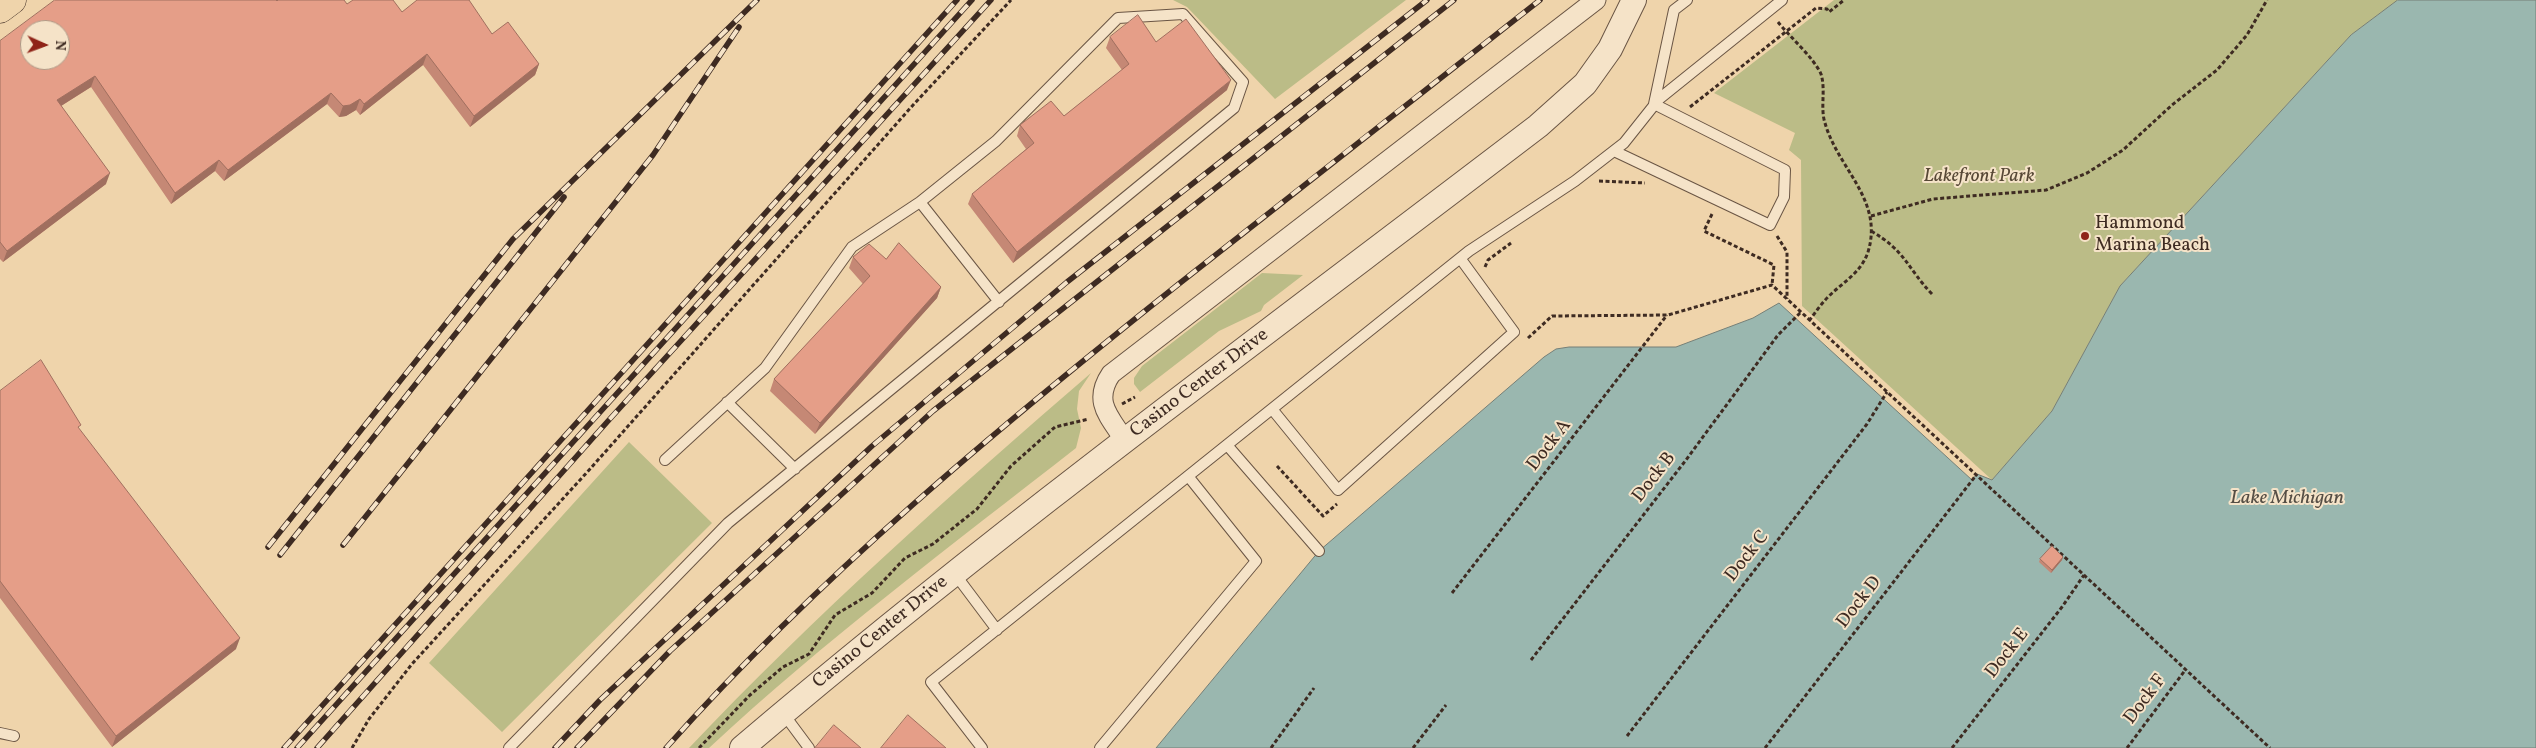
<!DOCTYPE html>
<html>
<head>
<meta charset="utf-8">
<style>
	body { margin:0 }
	#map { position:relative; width:2536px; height:748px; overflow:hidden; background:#efd4ab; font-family:Vollkorn,serif }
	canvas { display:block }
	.north { position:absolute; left:20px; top:20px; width:50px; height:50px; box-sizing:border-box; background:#f5e3c8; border:1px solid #ac9986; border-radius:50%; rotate:92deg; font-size:14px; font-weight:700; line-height:20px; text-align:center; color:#3e2b22 }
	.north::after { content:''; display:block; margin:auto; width:18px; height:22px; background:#8f2418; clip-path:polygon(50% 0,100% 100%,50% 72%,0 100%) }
</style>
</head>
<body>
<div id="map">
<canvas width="2536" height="748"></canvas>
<div class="north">N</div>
</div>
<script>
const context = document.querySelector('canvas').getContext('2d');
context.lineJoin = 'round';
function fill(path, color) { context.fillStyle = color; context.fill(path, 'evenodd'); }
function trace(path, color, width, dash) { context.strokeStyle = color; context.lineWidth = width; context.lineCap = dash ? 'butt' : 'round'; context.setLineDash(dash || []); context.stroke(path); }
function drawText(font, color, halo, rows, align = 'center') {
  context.font = font + ' Vollkorn,serif'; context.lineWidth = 4; context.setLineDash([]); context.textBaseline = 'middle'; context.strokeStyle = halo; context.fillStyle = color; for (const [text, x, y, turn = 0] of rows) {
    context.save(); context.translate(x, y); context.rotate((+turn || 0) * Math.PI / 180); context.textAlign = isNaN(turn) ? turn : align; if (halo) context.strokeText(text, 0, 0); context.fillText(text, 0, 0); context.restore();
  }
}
fill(new Path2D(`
	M1173 0H1406L1275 99 1187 7Z
	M1834 0H2398L2351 35 2120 286 2052 411 1992 480 1802 306 1801 160 1789 150 1795 133 1714 93Z
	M1262 273 1303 275 1264 305 1261 311 1219 331 1140 392 1134 384V378L1142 366Z
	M1091 373 1079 391 1077 409 1081 428 1076 448C952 545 825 640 709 748H689C815 615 952 493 1091 373Z
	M629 442 712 523 502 732 429 663Z`), '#bbbc87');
const water = new Path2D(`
	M2398 0H2536V748H1156L1319 551 1544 357 1556 349 1569 347H1676L1753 318 1779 303 1972 480 1977 474 1992 480 2052 411 2120 286 2351 35Z`);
fill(water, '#9ab7af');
trace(water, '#757f77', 1);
const service = new Path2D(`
	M1614 151 1770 225 1784 197 1785 170 1654 104 1674 10 1687 0
	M920 202 999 302
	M727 402 795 469
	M1272 409 1338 490 1514 332 1460 258
	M1227 445 1319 551
	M955 574 997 630
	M783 713 809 748
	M0 733 14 736
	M509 748 728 523 1234 108 1243 82 1183 14 1118 18 996 141 920 202 852 247 765 368 665 460
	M982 748 931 682 1469 251 1575 181 1624 143 1659 99 1782 0
	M1100 748 1256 561 1188 476`);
const minor = new Path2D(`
	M1125 441C1110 417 1092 402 1111 374L1596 0`);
const tertiary = new Path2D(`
	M742 748C998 530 1271 330 1538 126L1585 84 1610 49 1634 0`);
const primary = new Path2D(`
	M0 9 12 0`);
trace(service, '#6a5544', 12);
trace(minor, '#6a5544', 21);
trace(tertiary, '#6a5544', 26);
trace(primary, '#3e2b22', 29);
trace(new Path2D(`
	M1778 22C1789 36 1814 58 1821 74 1826 90 1820 108 1825 123 1838 169 1884 200 1868 252 1861 273 1843 282 1828 297 1821 304 1815 313 1809 321
	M1690 107 1816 8 1827 9 1829 12 1844 0
	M1599 181 1645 183
	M1712 214 1704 231 1774 265 1772 285
	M1871 216 1933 199 2046 190 2087 173 2123 150 2172 105 2217 70 2247 35 2267 0
	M1871 231C1906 251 1907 268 1932 294
	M1777 236 1787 252V299
	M1485 267 1488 260 1511 243
	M1528 338 1552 316 1668 315 1772 285 2270 748
	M1122 404 1135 397
	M1277 466 1323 516 1337 504
	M1452 593 1667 315
	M1531 660 1686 460 1778 335 1800 313
	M1627 736 1867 424 1887 392
	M352 748 369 719 412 664 590 469 914 104 1011 0
	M699 748 750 695 783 667 809 654 835 615 872 593 905 558 933 544 977 509 1011 466 1055 427 1089 419
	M1271 748 1314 688
	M1413 748 1446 705
	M1765 748 1977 474
	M1952 748 2062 607 2084 575
	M2127 748 2186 669`), '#3e2b22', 3, [4, 2.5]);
trace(service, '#f5e3c8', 10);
trace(minor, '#f5e3c8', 19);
trace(tertiary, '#f5e3c8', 24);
trace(primary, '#efd4ab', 28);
const rail = new Path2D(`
	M343 545 653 155 739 27
	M268 547 513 239 757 0
	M280 555 564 197
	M284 748 957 0
	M297 748 972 0
	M317 748 608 421 991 0
	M555 748 600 700 872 446 1067 282 1427 0
	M577 748 670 651 933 411 1454 0
	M666 748C820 575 999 427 1180 283 1300 188 1420 94 1540 0`);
trace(rail, '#3e2b22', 5.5);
trace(rail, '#f5e3c8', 4, [11]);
fill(new Path2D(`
	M277 1 347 4 402 12 492 34 539 64 535 75 470 127 423 65 360 115 356 110 346 116 339 117 327 104 224 181 215 171 171 204 91 87 61 106 106 184 3 262 0 259V41Z
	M1110 37 1156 42 1227 90 1013 263 968 204 972 194 1026 149 1017 136 1020 125 1064 116 1122 70 1106 48Z
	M853 257 886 259 941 287 937 298 815 434 770 391 774 379 863 284 849 268Z
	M0 391 79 429 236 649 112 747 0 598Z
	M2040 559 2062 560 2051 573 2039 562Z`), '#c58875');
fill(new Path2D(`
	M427 54 423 65 360 115 364 104Z
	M539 64 535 75 470 127 474 116Z
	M95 76 91 87 53 111 57 100Z
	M1231 80 1227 90 1013 263 1017 252Z
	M331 93 327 104 224 181 228 170Z
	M360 99 356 110 346 116 339 117 343 106Z
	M219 160 215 171 171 204 175 193Z
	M110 173 106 184 3 262 7 251Z
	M941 287 937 298 815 434 820 423Z
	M2063 557 2062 560 2051 573 2052 570Z
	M240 638 236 649 112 747 116 736Z`), '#a06f5f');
const building = new Path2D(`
	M55 0H276L277 1 278 0H344L347 4 353 0H393L402 12 417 0H469L492 34 508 22 539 64 474 116 427 54 364 104 360 99 350 105 343 106 331 93 228 170 219 160 175 193 95 76 57 100 110 173 7 251 0 242V41ZM30 30H60V60H30Z
	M1138 15 1156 42 1186 19 1231 80 1017 252 972 194 1034 143 1020 125 1051 101 1064 116 1129 64 1110 37Z
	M899 243 941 287 820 423 774 379 870 276 853 257 869 244 886 259Z
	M41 360 81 425 78 427 240 638 116 736 0 581V391Z
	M2052 546 2063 557 2052 570 2040 559Z
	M908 715 946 748H881Z
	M834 725 861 748H815Z`);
fill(building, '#e59e88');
trace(building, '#a06f5f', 1);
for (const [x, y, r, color] of [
	[2085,236,5,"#8f2418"]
]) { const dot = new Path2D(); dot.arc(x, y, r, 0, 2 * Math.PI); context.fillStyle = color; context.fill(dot); trace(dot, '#f5e3c8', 2); }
drawText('italic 19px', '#574836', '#f5e3c8', [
	["Lakefront Park",1979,178]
]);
drawText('19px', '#3e2b22', '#f5e3c8', [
	["Hammond",2095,225],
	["Marina Beach",2095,247]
], 'left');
drawText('19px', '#3e2b22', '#f5e3c8', [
	["Casino Center Drive",1200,384,-37],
	["Dock A",1550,446,-52],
	["Dock B",1655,478,-52],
	["Dock C",1748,557,-52],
	["Dock D",1860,603,-52],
	["Casino Center Drive",881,633,-39],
	["Dock E",2008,654,-52],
	["Dock F",2146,700,-53]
]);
drawText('italic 20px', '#554e45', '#f5e3c8', [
	["Lake Michigan",2287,499]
]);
</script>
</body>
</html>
